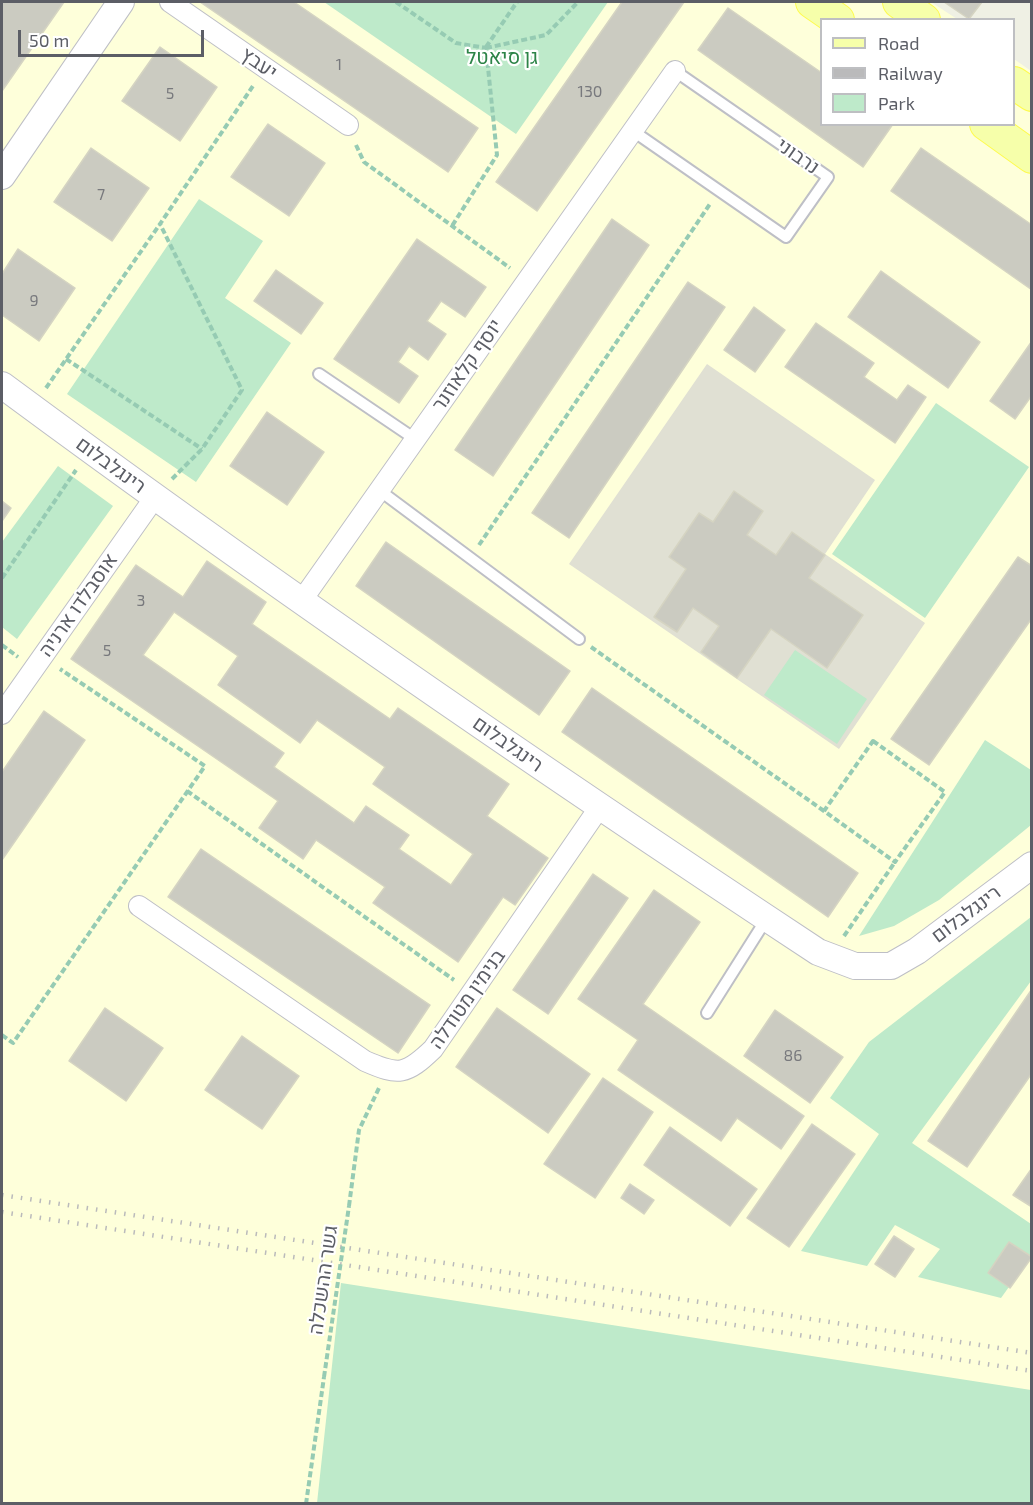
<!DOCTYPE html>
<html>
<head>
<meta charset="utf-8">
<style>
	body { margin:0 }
	#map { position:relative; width:1033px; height:1505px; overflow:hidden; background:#eff0e4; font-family:"Exo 2",sans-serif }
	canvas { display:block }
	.frame { position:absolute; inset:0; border:3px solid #5c5e66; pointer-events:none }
	.legend { position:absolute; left:820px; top:18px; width:195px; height:108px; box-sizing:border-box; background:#fff; border:2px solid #bebfc2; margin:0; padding:8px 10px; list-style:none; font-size:18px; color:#5c5e66 }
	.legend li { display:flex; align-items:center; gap:12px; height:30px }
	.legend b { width:30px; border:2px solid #bebfc2 }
	.scale { position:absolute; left:18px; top:30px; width:186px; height:27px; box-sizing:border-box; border:3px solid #5c5e66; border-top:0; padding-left:8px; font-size:18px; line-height:21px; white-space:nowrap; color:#5c5e66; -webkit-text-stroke:4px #fff; paint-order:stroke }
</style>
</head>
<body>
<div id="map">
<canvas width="1033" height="1505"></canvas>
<div class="frame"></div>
<ul class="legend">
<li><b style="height:8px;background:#f6ffaa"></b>Road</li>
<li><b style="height:8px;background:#bababb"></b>Railway</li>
<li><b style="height:16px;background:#beeaca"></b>Park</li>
</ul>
<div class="scale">50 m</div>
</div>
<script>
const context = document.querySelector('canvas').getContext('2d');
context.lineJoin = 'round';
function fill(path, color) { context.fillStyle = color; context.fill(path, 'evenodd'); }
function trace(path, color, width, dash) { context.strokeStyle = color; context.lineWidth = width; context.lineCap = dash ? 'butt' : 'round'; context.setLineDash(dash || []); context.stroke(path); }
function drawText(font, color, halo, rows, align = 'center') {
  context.font = font + ' "Exo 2",Heebo,sans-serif'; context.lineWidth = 4.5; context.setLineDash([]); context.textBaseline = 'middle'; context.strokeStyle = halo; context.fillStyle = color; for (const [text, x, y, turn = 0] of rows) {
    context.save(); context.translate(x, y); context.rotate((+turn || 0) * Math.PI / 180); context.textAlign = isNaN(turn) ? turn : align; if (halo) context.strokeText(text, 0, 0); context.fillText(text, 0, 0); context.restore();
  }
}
fill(new Path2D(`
	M2 2H931L957 19 822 20V124H1014V59L1031 71V1503L2 1504Z`), '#feffda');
fill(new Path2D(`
	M707 364 875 480 825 554 925 623 839 749 569 564Z`), '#e0e0d3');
fill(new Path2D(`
	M324 2H608L516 134Z
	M199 199 263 241 225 298 291 343 196 482 67 394Z
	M936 403 1029 467 925 618 832 554Z
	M58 466 113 506 17 639 2 627V542Z
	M795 650 867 699 837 744 764 695Z
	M985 740 1031 770V825L939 900 894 926 859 936Z
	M1031 917V981L912 1143 1031 1224V1256L1001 1298 918 1277 940 1249 895 1225 867 1266 801 1251 879 1134 830 1098 869 1042Z
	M341 1283 1031 1390V1503H317Z`), '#beeaca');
const building = new Path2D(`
	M2 2H64L2 91Z
	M200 2H294L478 128 448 172Z
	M622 2H684L537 211 496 182Z
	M944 2H982L969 19Z
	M728 8 822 73V124H893L863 167 698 50Z
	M160 47 217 87 180 141 122 101Z
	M268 124 325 163 289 216 231 177Z
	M91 148 149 188 112 241 54 202Z
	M921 148 1032 225V290L891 191Z
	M612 219 649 245 493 476 455 450Z
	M417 239 486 287 465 317 441 301 427 321 446 334 428 360 409 346 398 362 418 376 399 403 334 359Z
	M18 249 75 288 39 341 2 315V274Z
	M276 270 323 303 301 334 254 301Z
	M881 271 980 342 948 388 848 317Z
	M688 282 725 307 569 538 532 513Z
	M754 307 785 330 755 372 724 350Z
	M816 323 874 363 864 377 897 400 908 385 926 397 895 443 785 367Z
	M1032 341V395L1015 419 990 401Z
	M267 412 324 452 287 505 230 466Z
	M734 491 763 511 747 535 776 555 792 532 825 555 809 578 863 615 827 668 771 629 737 678 701 652 719 626 693 608 677 632 654 617 686 569 669 557 699 513 713 522Z
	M2 501 11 508 2 521Z
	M386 542 570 671 539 715 356 586Z
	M1018 557 1032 566V618L929 765 891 739Z
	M207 561 266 602 252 624 390 719 398 708 509 784 487 816 548 858 515 905 503 897 458 962 373 903 385 887 316 840 303 859 259 828 278 801 71 659 136 565 183 597ZM174 612 238 656 218 685 300 743 317 720 385 767 373 784 473 854 451 885 399 849 409 835 366 806 354 823 274 767 284 753 143 655Z
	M592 688 858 873 828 917 562 732Z
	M44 711 85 740 2 860V772Z
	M201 849 430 1005 398 1053 168 897Z
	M593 874 628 898 548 1014 513 990Z
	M654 890 700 922 643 1004 804 1116 781 1149 737 1118 721 1141 618 1070 638 1040 578 999Z
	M1032 989V1073L967 1167 928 1141Z
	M105 1008 163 1048 126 1101 69 1061Z
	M497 1008 590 1074 548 1133 456 1067Z
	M775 1010 843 1057 810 1103 744 1056Z
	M242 1036 299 1076 262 1129 205 1090Z
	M603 1078 653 1112 595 1198 544 1164Z
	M812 1124 855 1154 789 1247 747 1218Z
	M670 1127 757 1189 730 1226 644 1165Z
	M1032 1168V1207L1013 1195Z
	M630 1184 654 1200 644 1214 621 1198Z
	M894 1236 914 1249 895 1277 875 1264Z
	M1009 1242 1032 1257 1010 1288 988 1273Z`);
fill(building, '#cbcbc1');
trace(building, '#d5d4c2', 1.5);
const service = new Path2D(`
	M633 131 786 237 828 177 675 71
	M319 374 415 439
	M379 490 579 639
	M707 1013 767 918`);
const minor = new Path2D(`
	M170 2 348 125
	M302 600 675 71
	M2 714 155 497
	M139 906 365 1061C399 1076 406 1075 433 1049L599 808`);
const tertiary = new Path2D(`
	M2 176 121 2
	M2 385C268 582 542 770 818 952L855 966H891L917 951 1032 865`);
const primary = new Path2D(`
	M812 2 838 20
	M899 2 924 20
	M1014 83 1032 95
	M986 124 1032 157`);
trace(service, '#bebfc6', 14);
trace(minor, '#bebfc6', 22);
trace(tertiary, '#bebfc6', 28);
trace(primary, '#fefb4f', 34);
trace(new Path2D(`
	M396 2 456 43 486 48 497 155 452 226
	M486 47 517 2
	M486 48 546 35 578 2
	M356 145 364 162 510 268
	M66 359 202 449
	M46 388 160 224
	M172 479 202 449 242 390 160 224 253 86
	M479 545 710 204
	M2 578 76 470
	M2 645 18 657
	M591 647 824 811
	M873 741 945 792 895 862 824 811Z
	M187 791 454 980
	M844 936 895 862
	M2 1035 13 1043 205 766 60 669
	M349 1206 359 1130 379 1088
	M306 1504 324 1377`), '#96cbb3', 4, [6, 3]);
trace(service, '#fff', 10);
trace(minor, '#fff', 20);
trace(tertiary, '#fff', 26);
trace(primary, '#f6ffaa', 32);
trace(new Path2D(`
	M2 1195 1032 1353
	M2 1212 1032 1371`), '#bababb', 4.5, [1.5, 8]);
trace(new Path2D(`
	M324 1377 349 1206`), '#96cbb3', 4, [6, 3]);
drawText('16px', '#78797d', null, [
	["1",339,65],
	["130",590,92],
	["5",170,94],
	["7",101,195],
	["9",34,301],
	["3",141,601],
	["5",107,651],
	["86",793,1056]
]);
drawText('20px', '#2d8448', '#fff', [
	["גן סיאטל",502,57]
]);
drawText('20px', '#5c5e66', '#fff', [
	["יעבץ",259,63,35],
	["נרבוני",798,156,35],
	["יוסף קלאוזנר",467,365,-55],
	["רינגלבלום",111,465,36],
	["אוסבלדו ארניה",78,605,-55],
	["רינגלבלום",508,744,35],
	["רינגלבלום",966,914,-37],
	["בנימין מטודלה",467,999,-55],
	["גשר ההשכלה",323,1280,-82]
]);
</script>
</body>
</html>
